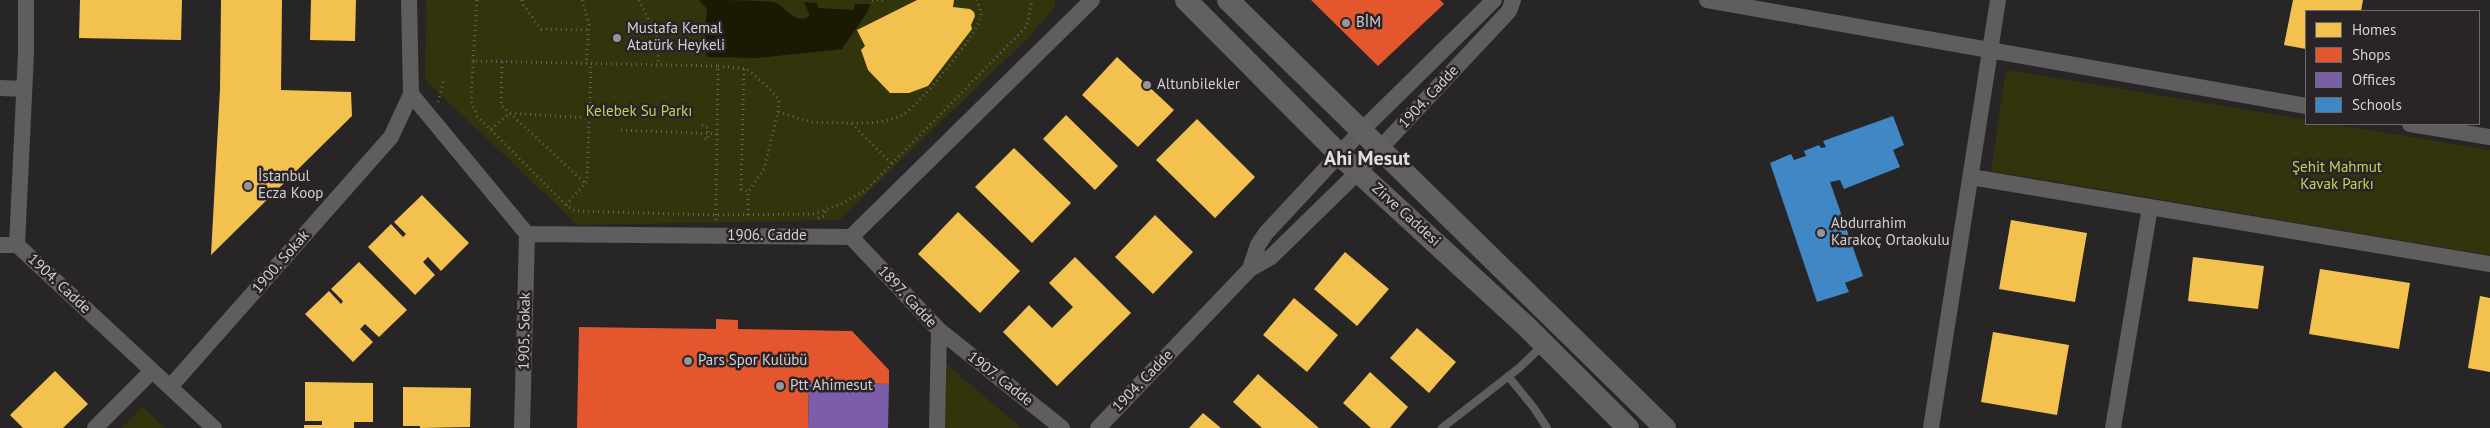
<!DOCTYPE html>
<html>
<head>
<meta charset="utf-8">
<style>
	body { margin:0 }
	#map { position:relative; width:2490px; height:428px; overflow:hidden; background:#282527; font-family:"PT Sans",sans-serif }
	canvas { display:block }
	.legend { position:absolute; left:2305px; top:10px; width:175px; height:115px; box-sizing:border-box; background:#292427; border:1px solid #6d696b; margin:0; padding:6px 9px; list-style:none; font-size:15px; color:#d4d0d2 }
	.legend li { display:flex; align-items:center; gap:10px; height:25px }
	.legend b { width:25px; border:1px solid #6d696b }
</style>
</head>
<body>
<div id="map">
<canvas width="2490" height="428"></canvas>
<ul class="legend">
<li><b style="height:14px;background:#f2c14e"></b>Homes</li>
<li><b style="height:14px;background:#e4572e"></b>Shops</li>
<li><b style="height:14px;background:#7b5ea7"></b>Offices</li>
<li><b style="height:14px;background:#3f88c5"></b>Schools</li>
</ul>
</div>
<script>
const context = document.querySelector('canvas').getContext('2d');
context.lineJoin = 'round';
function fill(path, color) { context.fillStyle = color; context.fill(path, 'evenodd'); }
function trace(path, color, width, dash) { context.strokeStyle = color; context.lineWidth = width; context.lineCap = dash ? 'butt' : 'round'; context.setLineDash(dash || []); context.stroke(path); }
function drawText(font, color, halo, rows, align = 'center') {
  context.font = font + ' "PT Sans",sans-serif'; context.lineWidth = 5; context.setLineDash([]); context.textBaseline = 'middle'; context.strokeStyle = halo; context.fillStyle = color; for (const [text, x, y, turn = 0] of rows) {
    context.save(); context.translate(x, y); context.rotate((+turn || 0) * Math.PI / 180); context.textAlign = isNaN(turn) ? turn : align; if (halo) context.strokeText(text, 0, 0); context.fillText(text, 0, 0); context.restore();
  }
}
fill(new Path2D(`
	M426 0H1055V7L1028 38 839 220 578 225 425 80Z
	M2006 70 2306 120V124H2331L2490 150V255L1991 171Z
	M946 364 1022 428H943Z
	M143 407 165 428H121Z`), '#32340c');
fill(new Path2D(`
	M699 0C712 0 769 0 777 3 788 10 796 25 810 16L804 2 817 3 818 8 854 10 855 4H870L868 11 842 49 758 58 707 57 704 42 707 9Z`), '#191904');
fill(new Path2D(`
	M80 0H182L181 40 79 38Z
	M221 0H282L281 90 351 92 352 116 211 255 220 89Z
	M311 0H356L355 41 310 40Z
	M917 0H954L953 7 970 9 974 12 975 16 971 25 972 29 928 86 909 93H890L868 70 861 50 865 46 857 30Z
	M2293 0H2363L2361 11H2306V49L2284 45Z
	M1117 57 1174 110 1138 147 1082 95Z
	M1066 115 1118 166 1095 190 1043 139Z
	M1197 119 1255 177 1215 218 1156 160Z
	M1014 148 1071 203 1032 243 975 187Z
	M422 195 469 243 441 271 428 257 423 262 435 275 415 295 368 247 391 224 403 237 406 234 394 222Z
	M958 212 1020 271 980 313 918 254Z
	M1155 215 1193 252 1153 294 1115 257Z
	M2011 220 2087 233 2075 302 1999 289Z
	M1345 252 1389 289 1357 326 1314 289Z
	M1075 257 1131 313 1057 386 1003 332 1029 305 1052 328 1073 307 1049 283Z
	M2193 257 2264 266 2258 309 2188 301Z
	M359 262 407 310 379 337 365 324 360 329 373 342 353 362 305 314 329 291 341 304 343 301 331 289Z
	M2320 269 2410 283 2399 349 2309 334Z
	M2480 296 2490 298V372L2468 368Z
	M1294 298 1338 335 1307 372 1263 335Z
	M1417 328 1456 362 1429 393 1390 358Z
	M1993 332 2069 345 2057 415 1981 402Z
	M55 371 88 404 63 428H23L10 415Z
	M1370 372 1408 407 1390 428H1371L1343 403Z
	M1258 374 1319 428H1262L1233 402Z
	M305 382 373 383V422H354V428H304V425H322V421H305Z
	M403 387 471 388 470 427 420 428V426H403Z
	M1203 413 1221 428H1189Z`), '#f2c14e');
fill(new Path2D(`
	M1311 0H1440L1444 4 1378 66Z
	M716 319 738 320V329L852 331 889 370V384L809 382 808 428H577L579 327 716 329Z`), '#e4572e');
fill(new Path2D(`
	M809 382 889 384 888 428H808Z`), '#7b5ea7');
fill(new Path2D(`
	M1893 116 1904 145 1893 150 1900 167 1844 189 1840 180 1830 182 1863 276 1845 283 1849 292 1817 302 1770 163 1791 154 1794 160 1806 156 1804 151 1819 145 1821 148 1826 147 1823 141Z`), '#3f88c5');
trace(new Path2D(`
	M522 0V3L541 29 589 30
	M582 0 589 25 586 64
	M639 0 659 41 658 65
	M872 0H887
	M473 61 477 0
	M502 62 501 105 585 183
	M718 66 747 69 769 88 779 100 778 112
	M744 69 741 189 748 192
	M438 102 444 79
	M852 123C868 123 890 123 904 114 919 105 981 31 981 15 981 10 978 4 977 0
	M702 125 708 128V139H703
	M491 129 510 113 589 118
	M621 130 717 134
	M566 205 587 181 591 64
	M748 215V192L764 169 778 112 811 122 851 123 892 164
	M818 218 824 216 826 209
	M716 220V209L718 66 473 61 471 101 477 116 566 205 575 211 716 215 813 214 841 204 866 190 1027 26 1032 0`), '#656364', 3, [1, 4]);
trace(new Path2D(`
	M1508 376 1534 408 1547 428
	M1442 428 1519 368 1543 345`), '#5f5d5e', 8);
trace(new Path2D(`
	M26 0V53L17 245 214 428
	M1707 0 2306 106
	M0 88 24 89
	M411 94 527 234 851 237 1092 0
	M2410 124 2490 137
	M1971 177 2490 264
	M851 237 939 330 937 428
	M0 245H17
	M1250 269 1258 245 1266 233 1361 131 1494 0
	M939 330 1062 428
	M170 387 391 137 411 94 409 0
	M95 428 152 371
	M522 428 527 234
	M1098 428 1250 269 1271 257 1358 172 1509 11 1513 0
	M1931 428 1998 0
	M2113 428 2150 207`), '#5f5d5e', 16);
trace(new Path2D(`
	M1186 0 1344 159 1527 327 1628 428
	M1228 0 1665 428`), '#626061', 22);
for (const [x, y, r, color] of [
	[1346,23,5,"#989496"],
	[617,38,5,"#989496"],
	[1147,85,5,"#989496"],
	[248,186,5,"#989496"],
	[1821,233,5,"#989496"],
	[688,361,5,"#989496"],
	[780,386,5,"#989496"]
]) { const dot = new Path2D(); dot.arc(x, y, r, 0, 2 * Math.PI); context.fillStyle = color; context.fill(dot); trace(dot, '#292427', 2); }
drawText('15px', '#d4d0d2', '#292427', [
	["BİM",1356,23],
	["Mustafa Kemal",627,29],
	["Atatürk Heykeli",627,46],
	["Altunbilekler",1157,85],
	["İstanbul",258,177],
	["Ecza Koop",258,194],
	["Abdurrahim",1831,224],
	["Karakoç Ortaokulu",1831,241],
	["Pars Spor Kulübü",698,361],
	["Ptt Ahimesut",790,386]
], 'left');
drawText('15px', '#d4d0d2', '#292427', [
	["1904. Cadde",1429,97,-47],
	["Zirve Caddesi",1406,215,42],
	["1906. Cadde",767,236],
	["1900. Sokak",281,262,-49],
	["1904. Cadde",59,284,43],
	["1897. Cadde",907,297,47],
	["1905. Sokak",525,331,-89],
	["1907. Cadde",1000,379,38],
	["1904. Cadde",1143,381,-46]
]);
drawText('15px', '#cbd155', '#292427', [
	["Kelebek Su Parkı",639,112],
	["Şehit Mahmut",2337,168],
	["Kavak Parkı",2337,185]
]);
drawText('bold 20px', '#e3dce0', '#292427', [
	["Ahi Mesut",1367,159]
]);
</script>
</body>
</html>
